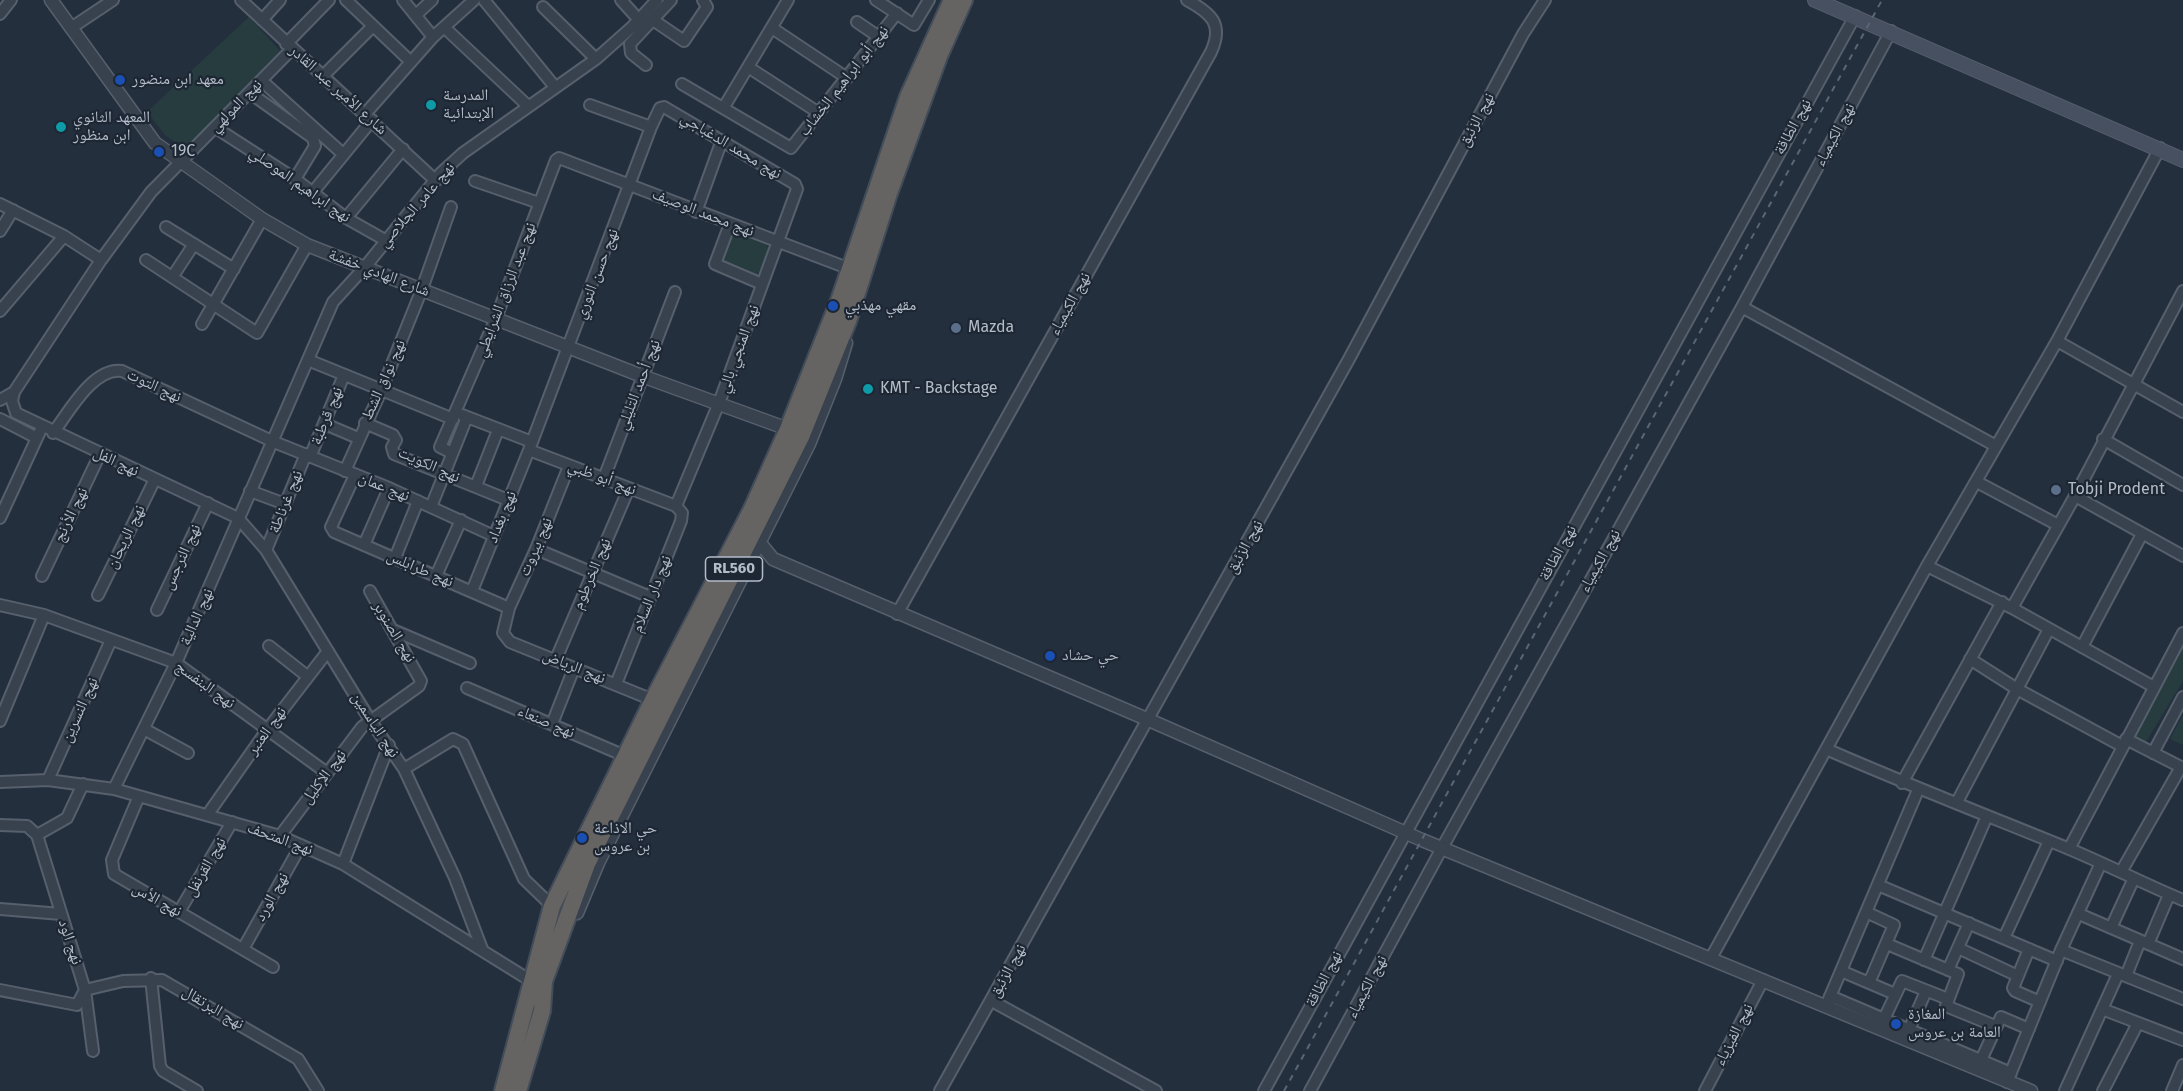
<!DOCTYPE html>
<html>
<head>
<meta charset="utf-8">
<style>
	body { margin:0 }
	canvas { display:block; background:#242f3e }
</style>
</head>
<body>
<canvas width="2183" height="1091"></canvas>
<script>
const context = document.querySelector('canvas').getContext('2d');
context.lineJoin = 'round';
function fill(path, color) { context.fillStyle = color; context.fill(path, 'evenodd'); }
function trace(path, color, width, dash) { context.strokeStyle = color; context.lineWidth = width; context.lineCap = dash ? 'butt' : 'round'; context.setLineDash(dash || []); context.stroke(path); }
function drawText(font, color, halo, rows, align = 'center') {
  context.font = font + ' "Fira Sans","Noto Naskh Arabic",sans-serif'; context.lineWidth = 4.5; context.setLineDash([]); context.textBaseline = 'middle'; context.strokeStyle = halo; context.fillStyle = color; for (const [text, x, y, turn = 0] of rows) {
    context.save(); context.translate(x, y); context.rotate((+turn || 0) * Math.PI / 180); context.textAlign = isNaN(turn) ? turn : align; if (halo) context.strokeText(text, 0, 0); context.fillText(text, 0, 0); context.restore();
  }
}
fill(new Path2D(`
	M249 17 280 51 187 146 182 147 165 135 147 112Z
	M734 229 765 242 769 250 757 276 723 263 721 259Z
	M2183 647V681L2144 745 2133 738 2134 734Z
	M2183 715V745L2170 739Z`), '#263c3f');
const minor = new Path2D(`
	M241 0 436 181
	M346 0 410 61
	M403 0 433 37
	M484 0 555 87
	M621 0 639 20
	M876 0 914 25 929 0
	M543 7 596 59
	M0 14 11 0
	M416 15 432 0
	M262 20 280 0
	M653 20 684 41 707 7 703 0
	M857 22 879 37
	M71 28 113 0
	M445 28 528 106
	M772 28 847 78
	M286 44 329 0
	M646 65 631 53 630 44 671 0
	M748 67 819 113
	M324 75 373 26
	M262 81 343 154
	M682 84 791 148 897 13
	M250 93 313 138 315 146 295 179
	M590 105 651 127
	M724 107 788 0
	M365 114 433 37 474 0
	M216 128 295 179 346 218 385 240
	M475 181 539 203
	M313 192 372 120
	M0 204 64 236 101 260
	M696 212 722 140
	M346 218 403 149
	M730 224 715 264 762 284
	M166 227 234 269
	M0 231 13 210
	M146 260 257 333 307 245
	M173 276 194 244
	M1742 307 1996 446
	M0 311 64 236
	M202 324 262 219
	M2057 341 2183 412
	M308 360 453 419
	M14 392 12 401 16 413 238 518 266 550 370 720 404 769 455 878 482 949
	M0 400 14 392 101 260 151 192 292 49
	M462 415 532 442
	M0 419 37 438
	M365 423 393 435 396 440 392 447 394 454 508 500
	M325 424 358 438
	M53 433C69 412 93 367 122 371L274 442 389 488 494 536
	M2103 439 2183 485
	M529 450 676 506 682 513 681 521 616 684
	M452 453 440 447 496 318 556 160 559 158 850 269
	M310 457 344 375
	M569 466 536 549 509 608 503 633 510 642 653 700
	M345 471 381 391 422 289 451 207
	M355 475 331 527 334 532 509 608
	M604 478 675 292
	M1977 482 2058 525
	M476 486 498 430
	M250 491 285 504
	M2075 496 2183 556
	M431 507 467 417
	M0 518 42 427
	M364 545 389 488
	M536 549 650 597
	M266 550 306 454
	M395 558 418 501
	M1927 566 2012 608 2154 687
	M42 576 100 454
	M436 576 461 520
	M472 591 529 450 651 127 660 108 664 107 795 184 797 189 719 403 676 506
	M98 595 155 479
	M0 605 44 615 176 663 327 773
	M2012 608 2075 496 2183 291
	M157 610 208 503
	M897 614 1211 52C1224 24 1211 13 1187 0
	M393 630 470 663
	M269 646 307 676
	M2082 647 2142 534
	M556 659 629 488
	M1970 659 2017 689 2122 746
	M467 688 625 756
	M0 721 44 615
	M552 724 574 668
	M144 729 188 753
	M2126 739 2183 768
	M1826 749C1906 784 1986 815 2067 848 2106 864 2144 884 2183 900
	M2153 753 2183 697
	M404 769 453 739 463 744 524 879 552 906
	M48 780 111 640
	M0 782 48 780 114 789 280 836 343 864 531 981
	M1902 783 2002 602
	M114 789 176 663 333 302 365 267 441 173 463 153 596 59 632 27 657 0
	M139 796 112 860 114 874 273 967
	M1957 802 2049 629
	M208 814 267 730 328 651
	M0 825 27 826 37 835 85 990 93 1051
	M37 835 67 818 83 784
	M280 836 362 727 419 686 421 681 370 591
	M2069 849 2183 633
	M343 864 389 745
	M2121 872 2181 767
	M1878 885 2057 961
	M0 909 61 914
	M179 912 232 822
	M1866 912 1894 925 1869 983
	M2079 914 2183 959
	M2111 928 2134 878
	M2004 938 2049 841
	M1887 944 1958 974 1946 1006 1995 1026
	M2148 944 2169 895
	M1958 948 2018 976
	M243 949 301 845
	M2029 949 2013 988 2015 991 2040 1002
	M2061 950 2183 999
	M1711 958 1927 566 2057 341 2160 148
	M1924 960 1987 816
	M1948 970 1969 923
	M1841 971 1895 994
	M2126 976 2140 941
	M151 978 160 1066 163 1071 197 1091
	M0 990 77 1005 85 990 123 981 162 980 298 1059 318 1091
	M1830 996 2011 1073
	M992 1001 1156 1091
	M1826 1006 1918 790
	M2102 1009 2183 1040
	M1884 1019 1902 981 1948 999
	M1909 1030 1926 991
	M1981 1060 2001 1017 2029 1029
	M2007 1082 2061 950 2100 865
	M940 1091 1349 359 1523 34 1545 0
	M1264 1091 1855 16
	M1310 1091 1442 848 1742 307 1891 31
	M1705 1091 1763 980
	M2065 1091 2118 974
	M2103 1091 2138 1023
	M2172 1091 2183 1065`);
const tertiary = new Path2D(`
	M51 0 155 143 262 219 307 245 642 376 788 429
	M760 543 773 559 1149 720 1422 840 2031 1091
	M577 913 598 863 809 444 835 379 846 343`);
const secondary = new Path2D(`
	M1815 0 2183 160`);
const trunk = new Path2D(`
	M503 1091 552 906 653 700 752 509 788 429 839 301 908 97 952 0
	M518 1091 542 1011 544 981 587 864 801 437 848 321 889 193 939 56 964 0`);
trace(minor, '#565f6c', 14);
trace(tertiary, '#565f6c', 15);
trace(secondary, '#565f6c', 16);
trace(trunk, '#434c59', 20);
trace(minor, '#38414e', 10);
trace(tertiary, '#38414e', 12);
trace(secondary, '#465061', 14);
trace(trunk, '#656462', 16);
trace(new Path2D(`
	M1284 1091 1882 0`), '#5a6575', 2, [6, 6]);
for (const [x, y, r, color] of [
	[120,80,6,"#1a4fb4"],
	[431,105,6,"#0f9aa8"],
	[61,127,6,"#0f9aa8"],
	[159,152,6,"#1a4fb4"],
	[833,306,6,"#1a4fb4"],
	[956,328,6,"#5c6f8a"],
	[868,389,6,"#0f9aa8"],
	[2056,490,6,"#5c6f8a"],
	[1050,656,6,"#1a4fb4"],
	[582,838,6,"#1a4fb4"],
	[1896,1024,6,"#1a4fb4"]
]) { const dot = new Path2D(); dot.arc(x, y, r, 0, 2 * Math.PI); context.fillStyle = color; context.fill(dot); trace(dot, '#1d2633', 2); }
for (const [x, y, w] of [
	[734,569,57]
]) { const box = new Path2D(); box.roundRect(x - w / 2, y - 12, w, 24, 4.5); context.fillStyle = '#1d2633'; context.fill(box); trace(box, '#b4bcc9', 1.5); }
drawText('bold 15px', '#b4bcc9', null, [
	["RL560",734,569]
]);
drawText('16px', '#b4bcc9', '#1d2633', [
	["معهد ابن منضور",132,80],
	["المدرسة",443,96],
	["الإبتدائية",443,114],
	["المعهد الثانوي",73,118],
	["ابن منظور",73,136],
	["19C",171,152],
	["مقهي مهذبي",845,306],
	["Mazda",968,328],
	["KMT - Backstage",880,389],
	["Tobji Prodent",2068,490],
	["حي حشاد",1062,656],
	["حي الاذاعة",594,829],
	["بن عروس",594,847],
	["المغازة",1908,1015],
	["العامة بن عروس",1908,1033]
], 'left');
drawText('16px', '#b4bcc9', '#1d2633', [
	["نهج أبو ابراهيم الخشاب",844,81,-52],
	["شارع الأمير عبد القادر",338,90,42],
	["نهج المولهي",236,106,-45],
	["نهج الزئبق",1477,120,-62],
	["نهج الطاقة",1793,127,-61],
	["نهج الكيمياء",1835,135,-62],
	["نهج محمد الدغباجي",731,146,31],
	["نهج ابراهيم الموصلي",300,185,35],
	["نهج عامر الجلاصي",417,205,-49],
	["نهج محمد الوصيف",703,213,21],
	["شارع الهادي خفشة",379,273,21],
	["نهج حسن النوري",597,274,-69],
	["نهج عبد الرزاق الشرايطي",506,290,-69],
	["نهج الكيمياء",1070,304,-61],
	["نهج المنجي بالي",739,349,-70],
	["نهج نواق الشط",384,380,-66],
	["نهج أحمد التليلي",639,385,-69],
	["نهج التوت",154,386,25],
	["نهج قرطبة",327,416,-68],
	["نهج الفل",116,462,25],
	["نهج الكويت",429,465,24],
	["نهج أبو ظبي",602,478,21],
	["نهج عمان",384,487,22],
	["نهج غرناطة",286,502,-68],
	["نهج الأرنج",71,515,-64],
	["نهج بغداد",502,517,-68],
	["نهج الريحان",126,537,-64],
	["نهج بيروت",536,547,-67],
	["نهج الزئبق",1245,547,-61],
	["نهج الطاقة",1558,553,-61],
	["نهج النرجس",182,557,-65],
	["نهج الكيمياء",1600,561,-61],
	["نهج طرابلس",420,569,23],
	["نهج الخرطوم",592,574,-67],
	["نهج دار السلام",652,594,-68],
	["نهج الدالية",197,617,-66],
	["نهج الصنوبر",394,632,59],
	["نهج الرياض",574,667,22],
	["نهج البنفسج",205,685,36],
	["نهج النسرين",80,710,-66],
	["نهج صنعاء",546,722,23],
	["نهج الياسمين",375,725,57],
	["نهج العنبر",267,731,-54],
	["نهج الإكليل",324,777,-53],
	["نهج المتحف",280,839,20],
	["نهج القرنفل",206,867,-60],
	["نهج الورد",272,897,-61],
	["نهج الأس",157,900,29],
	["نهج الود",70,942,72],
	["نهج الزئبق",1008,971,-61],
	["نهج الطاقة",1324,979,-62],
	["نهج الكيمياء",1367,987,-62],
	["نهج البرتقال",213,1008,31],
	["نهج الفيزياء",1734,1035,-63]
]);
</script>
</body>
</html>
